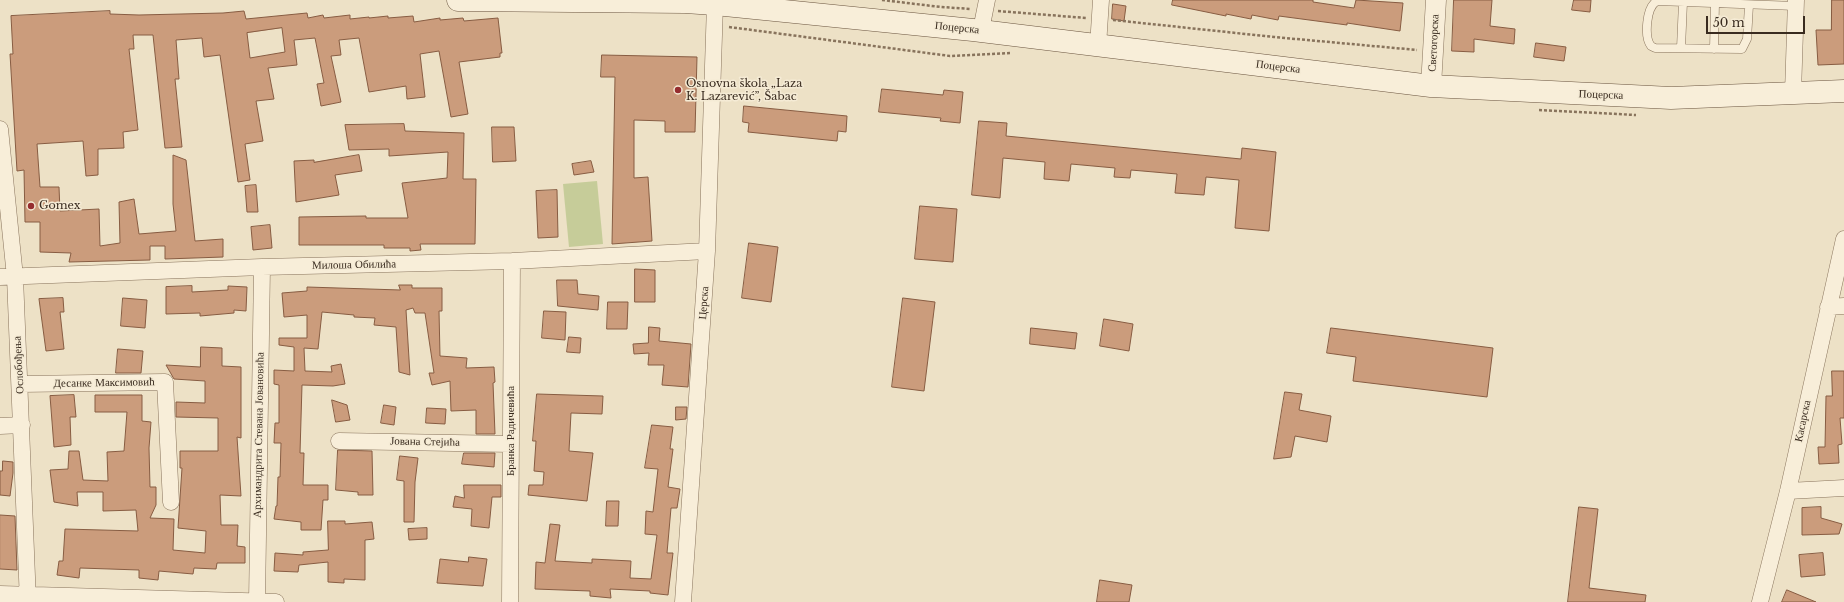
<!DOCTYPE html>
<html>
<head>
<meta charset="utf-8">
<style>
	body { margin:0 }
	#map { position:relative; width:1844px; height:602px; overflow:hidden; background:#ede1c6; font-family:"Libre Baskerville",serif }
	canvas { display:block }
	.scale { position:absolute; left:1706px; top:16px; width:99px; height:18px; box-sizing:border-box; border:2px solid #392b1f; border-top:0; padding-left:5px; font-size:12px; line-height:14px; white-space:nowrap; color:#392b1f; -webkit-text-stroke:3px #f5ebd5; paint-order:stroke }
</style>
</head>
<body>
<div id="map">
<canvas width="1844" height="602"></canvas>
<div class="scale">50 m</div>
</div>
<script>
const context = document.querySelector('canvas').getContext('2d');
context.lineJoin = 'round';
function fill(path, color) { context.fillStyle = color; context.fill(path, 'evenodd'); }
function trace(path, color, width, dash) { context.strokeStyle = color; context.lineWidth = width; context.lineCap = dash ? 'butt' : 'round'; context.setLineDash(dash || []); context.stroke(path); }
function drawText(font, color, halo, rows, align = 'center') {
  context.font = font + ' "Libre Baskerville",serif'; context.lineWidth = 3; context.setLineDash([]); context.textBaseline = 'middle'; context.strokeStyle = halo; context.fillStyle = color; for (const [text, x, y, turn = 0] of rows) {
    context.save(); context.translate(x, y); context.rotate((+turn || 0) * Math.PI / 180); context.textAlign = isNaN(turn) ? turn : align; if (halo) context.strokeText(text, 0, 0); context.fillText(text, 0, 0); context.restore();
  }
}
fill(new Path2D(`
	M597 181 603 244 569 247 563 184Z`), '#c6cc99');
const building = new Path2D(`
	M1173 0H1313V2L1354 8 1356 0 1403 3 1400 31 1347 23V25L1279 16 1278 20 1252 15 1251 19 1226 14V16L1172 5Z
	M1454 0H1492L1490 26 1515 29 1514 44 1474 39V52L1452 51Z
	M1574 0H1591L1590 12 1572 10Z
	M1832 0H1844V64L1818 65 1816 30H1831Z
	M1113 4 1126 6 1124 21 1112 19Z
	M110 11V14L139 15 223 13 244 11 246 19 307 13 308 18 323 15 324 18 350 15V19L369 17V18L388 16V18L413 16 414 22 440 18V20L463 18 464 21 498 18 502 53H500V57L459 62 468 114 451 117 439 51 420 54 425 97 407 99 406 86 369 92 359 38 339 40 341 55 331 56 341 102 321 106 317 84 324 83 315 38 294 40 297 65 268 68 274 99 256 101 263 141 245 144 250 180 238 182 220 55 204 57 202 38 176 40 179 79H175L182 147 165 148 153 35H133L134 49H129L138 130 123 132 124 148 98 149V175L86 176 83 141 37 144 40 187H59L60 211 99 209 100 246 120 243 119 202 134 199 139 234 176 231 173 204V155L186 160 195 241 223 239V257L165 259V246H150V260L69 262 71 253 40 252V222H25L24 170 17 171 10 54H13L11 16ZM282 28 285 52 250 58 247 33Z
	M1536 43 1566 47 1564 61 1534 57Z
	M602 55 697 57 695 132H665V121L634 120V178L648 177 652 241 612 244 615 77H601Z
	M882 89 943 95 944 90 963 92 960 123 940 121 941 118 879 112Z
	M744 106 847 116 846 132 838 131 837 141 748 132 749 123 743 122Z
	M979 121 1007 123 1006 136 1241 159 1242 148 1276 152 1269 231 1235 228 1239 180 1206 177 1204 195 1175 193 1177 174 1131 170 1130 178 1114 177 1115 168 1071 164 1069 181 1044 179 1045 162 1003 158 1000 198 972 195Z
	M404 124 405 131 464 133 463 179H476L475 244H420L421 250 410 251V248H384V245H299V217L366 216V218H408L402 183 447 178 448 152 389 156V149L349 150 345 125Z
	M492 127H514L516 161 493 162Z
	M359 155 362 171 335 175 339 195 296 202 294 161 314 160V162Z
	M591 161 594 172 574 175 572 164Z
	M256 185 258 212H247L245 186Z
	M557 190 558 237 538 238 536 191Z
	M920 206 957 209 953 262 915 259Z
	M270 225 272 248 253 250 251 227Z
	M749 243 778 247 771 302 742 298Z
	M635 269 655 270V302H635Z
	M557 280H577L578 294 599 296 598 310 558 306Z
	M399 285H412V288H442V311H439L440 356 467 358 466 368 494 367 495 382 493 383 495 434H476V410L451 411 450 381 432 385 429 373H434L425 313H415L413 308 406 310 410 375 399 372 396 327 374 325 375 318 354 317V315L322 312 318 349 304 348 305 371 332 372 331 366 341 364 345 384 333 386 302 385 300 453H304L303 485H328V500H323L321 530H301V522L274 519 276 506H277L278 477H280L281 443H274L275 423H279V385L274 384V370L294 371V347L279 345V338H307V315L284 317 282 293 307 291V287L400 290Z
	M192 286V292L228 290V286L247 287 246 311 234 310V313L200 316V313L166 314V287Z
	M63 298 64 312H60L64 349 46 351 39 299Z
	M123 298 147 300 145 328 121 326Z
	M903 298 935 302 924 391 892 387Z
	M608 302H628L627 329H607Z
	M544 311 566 312 565 340 542 338Z
	M1104 319 1133 324 1129 351 1100 346Z
	M649 327 660 328 659 341 691 344 688 387 662 385 664 365H648L649 353 634 354 633 344 648 343Z
	M1031 328 1077 333 1075 349 1030 344Z
	M1331 328 1493 348 1487 397 1353 381 1356 357 1327 353Z
	M569 337 581 338 580 353 567 352Z
	M201 347 222 348V366L241 367V438L237 437 241 496 220 495 221 525H238L237 546 245 547V563H217L216 569 194 568 193 574 159 571 158 580 139 578V570L80 568 79 578 57 575 59 561H63L65 529 138 531 136 510 103 511V492H77L78 506 54 502 50 470 68 469 69 451H79L83 480 108 481 107 452 124 451 127 412H95V395H142V421L151 422 149 448 150 487H156V505L150 518 174 519 173 550 205 553 206 531 178 528 182 468H180V451H218V418L176 417V402L205 403V381L174 379 166 365 200 367Z
	M118 349 143 351 141 373H116Z
	M1832 371H1844V418H1840L1842 444 1838 445 1839 463 1819 464 1818 447H1825L1826 396H1832Z
	M1285 392 1302 394 1299 410 1331 416 1327 442 1295 436 1291 457 1274 459Z
	M537 394 603 396 602 414 571 413 569 451 593 453 587 501 528 495 529 485H543L544 472 534 471 536 441H533Z
	M74 395 76 417H70L71 445 54 447 50 396Z
	M332 400 347 405 350 420 336 422Z
	M384 405 396 407 394 425 381 423Z
	M676 407H687L686 419 676 420Z
	M427 408 446 409 445 424 426 423Z
	M652 425 673 427 670 449H673L668 487 680 489 677 508H671L667 553H673L668 595 650 593V591L610 589 611 598 590 596V591L535 589 536 562 545 563 550 524 560 525 555 561 592 563V559L631 561 630 578 651 579 657 535 645 534 646 511 653 512 658 469 645 468Z
	M338 450 372 451 373 495H358V492L336 490Z
	M464 453H495L494 467 462 464Z
	M400 456 418 458 415 482 414 522H404V481L397 480Z
	M3 461 13 462V473L10 496 0 495V471H2Z
	M464 485H501V497H492L489 528 471 526 472 509 453 507 455 496 464 498Z
	M607 501H619L618 526H606Z
	M1579 507 1598 509 1589 588 1646 595 1645 602H1568Z
	M1821 507V518L1842 524 1839 534 1802 535V508Z
	M0 515 15 516 17 570 0 569Z
	M328 521H345V524L372 522 374 539 365 540V580L344 579V583L328 582V562L299 565 298 572 274 571 275 553 303 555V552L328 550Z
	M427 528V539L409 540 408 529Z
	M1823 553 1825 575 1801 577 1799 555Z
	M469 557 487 559 483 586 437 583 440 559 468 562Z
	M1100 580 1132 585 1129 602H1097Z
	M1787 590 1816 602H1782Z`);
fill(building, '#cb9c7c');
trace(building, '#875c42', 1);
const service = new Path2D(`
	M1749 5 1747 39 1742 49 1655 48 1651 46C1644 37 1646 7 1657 1L1796 6
	M1681 48 1683 2
	M1714 49 1715 3`);
const minor = new Path2D(`
	M981 30 987 0
	M1098 46 1101 0
	M1793 93 1796 0
	M0 129 15 277 28 602
	M0 277 262 267 512 261 707 251
	M1828 307 1844 306
	M20 384 165 382 171 502
	M0 426 22 425
	M339 441 511 444
	M1788 491 1844 488
	M0 594 276 602
	M257 602 262 267
	M510 602 512 261
	M683 602 707 251 715 4
	M1760 602 1788 491 1844 239`);
const tertiary = new Path2D(`
	M1431 86 1436 0`);
const secondary = new Path2D(`
	M458 0 685 2 715 4 973 30 1431 86 1671 98 1844 91`);
trace(service, '#88735c', 9);
trace(minor, '#88735c', 17);
trace(tertiary, '#88735c', 21);
trace(secondary, '#6a543f', 23);
trace(new Path2D(`
	M882 0 941 7 971 9
	M998 11 1086 18
	M1113 20 1274 37 1417 50
	M729 27 950 56 1010 53
	M1539 110 1636 115`), '#88735c', 2.5, [3, 2]);
trace(service, '#f8eed9', 8);
trace(minor, '#f8eed9', 16);
trace(tertiary, '#f8eed9', 20);
trace(secondary, '#f8eed9', 22);
for (const [x, y, r, color] of [
	[678,90,4,"#962d2f"],
	[31,206,4,"#962d2f"]
]) { const dot = new Path2D(); dot.arc(x, y, r, 0, 2 * Math.PI); context.fillStyle = color; context.fill(dot); trace(dot, '#f5ebd5', 1.5); }
drawText('11px', '#392b1f', '#f5ebd5', [
	["Поцерска",957,28,6],
	["Светогорска",1434,43,-87],
	["Поцерска",1278,67,7],
	["Поцерска",1601,95,2],
	["Милоша Обилића",354,265,-1],
	["Церска",704,303,-86],
	["Ослобођења",19,365,-93],
	["Десанке Максимовић",104,383,-1],
	["Касарска",1803,421,-78],
	["Бранка Радичевића",511,431,-90],
	["Архимандрита Стевана Јовановића",259,435,-89],
	["Јована Стејића",425,442,1]
]);
drawText('11px', '#392b1f', '#f5ebd5', [
	["Osnovna škola „Laza",686,84],
	["K. Lazarević”, Šabac",686,97],
	["Gomex",39,206]
], 'left');
</script>
</body>
</html>
